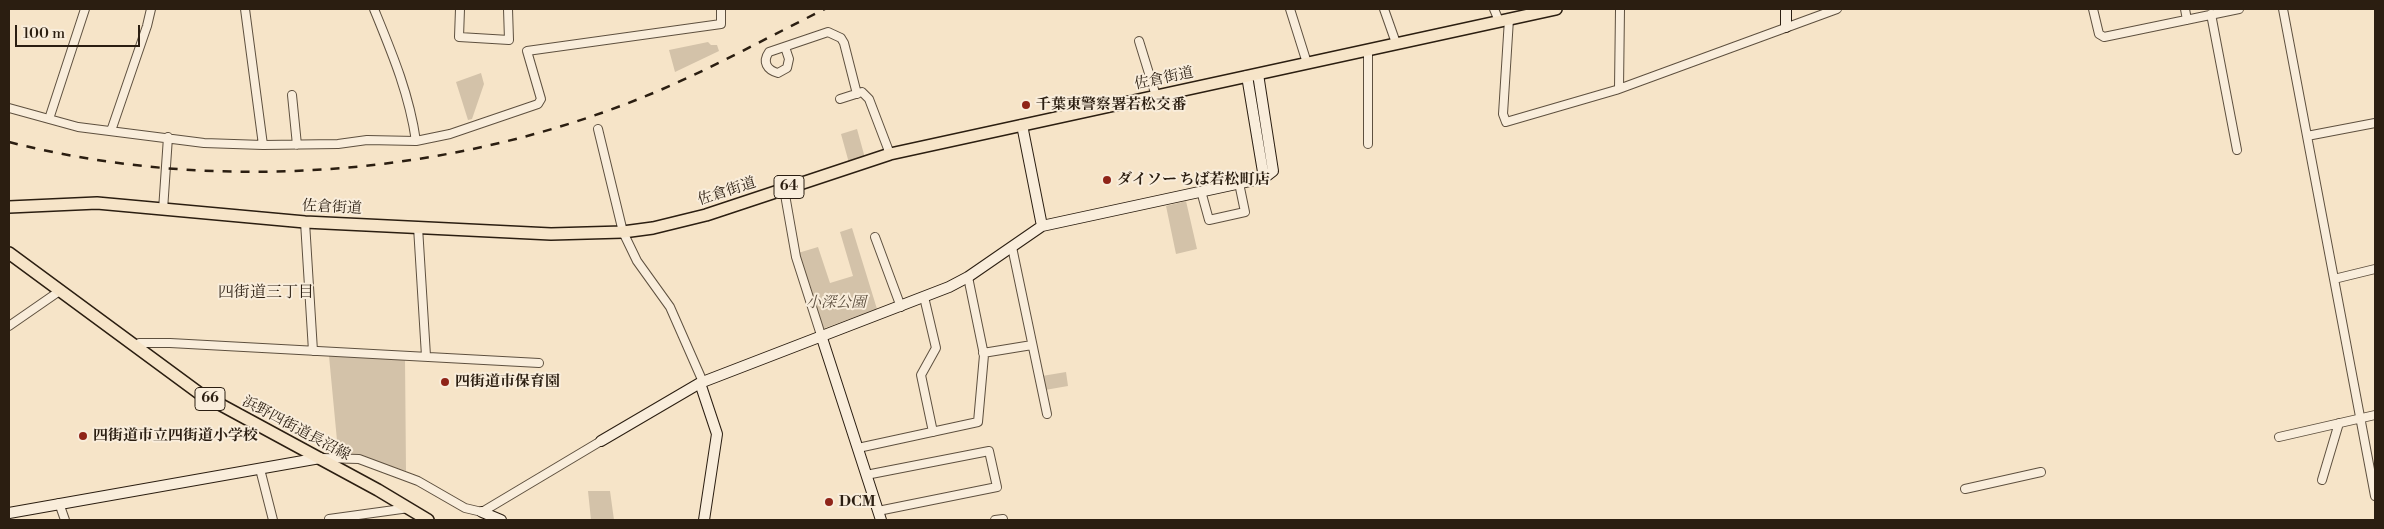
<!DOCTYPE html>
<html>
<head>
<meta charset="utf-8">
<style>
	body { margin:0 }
	#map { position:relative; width:2384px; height:529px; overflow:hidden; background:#f6e4c8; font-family:"Libre Bodoni",serif }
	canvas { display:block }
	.frame { position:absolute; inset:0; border:10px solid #2b1e11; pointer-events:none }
	.scale { position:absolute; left:15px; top:25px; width:125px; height:22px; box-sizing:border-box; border:2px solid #2b1e11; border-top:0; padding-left:6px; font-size:15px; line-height:18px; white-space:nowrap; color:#2b1e11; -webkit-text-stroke:4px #f9eddb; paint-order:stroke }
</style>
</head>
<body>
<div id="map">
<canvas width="2384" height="529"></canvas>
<div class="frame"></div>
<div class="scale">100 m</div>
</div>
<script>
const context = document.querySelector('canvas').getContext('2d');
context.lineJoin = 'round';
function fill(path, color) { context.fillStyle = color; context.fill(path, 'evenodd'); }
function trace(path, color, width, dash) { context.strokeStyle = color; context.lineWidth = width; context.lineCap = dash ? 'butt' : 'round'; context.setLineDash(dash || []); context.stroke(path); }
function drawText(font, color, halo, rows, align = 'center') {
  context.font = font + ' "Libre Bodoni","Noto Serif JP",serif'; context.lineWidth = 4; context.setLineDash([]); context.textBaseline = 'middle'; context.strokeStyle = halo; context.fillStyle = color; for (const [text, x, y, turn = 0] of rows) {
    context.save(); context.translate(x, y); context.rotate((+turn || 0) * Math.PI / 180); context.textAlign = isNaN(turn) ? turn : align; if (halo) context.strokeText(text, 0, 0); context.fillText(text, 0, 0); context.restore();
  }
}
fill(new Path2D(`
	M708 42 711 45H717L719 51 675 72 669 50Z
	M481 73 484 84 472 119 468 120 456 82Z
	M857 129 865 158 849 163 841 134Z
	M1186 201 1197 249 1176 254 1166 206Z
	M852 228 877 309 822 329 798 253 818 247 830 283 853 276 840 232Z
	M329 356 405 359 406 471 338 451Z
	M1066 372 1068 386 1045 390 1042 376Z
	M588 491H610L614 520H591Z`), '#d3c2a9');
const street = new Path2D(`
	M245 9 263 145
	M374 9C392 53 409 93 416 141
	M460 9 459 37 509 40 508 9
	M1290 9 1307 63
	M1384 9 1396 43
	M1494 9 1499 21
	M2093 9 2099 34 2104 37 2239 9
	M2185 9 2187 20
	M2283 9 2375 496
	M2211 14 2237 150
	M1509 19 1503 114 1506 122 1616 90 1837 9
	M1139 41 1156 96
	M785 47 789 59 787 68 778 73C767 70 762 62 769 52L828 32 841 38 844 43 857 94
	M1619 88 1620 9
	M292 95 297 145
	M840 99 862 92 869 99 890 154
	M9 108 78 127 204 143 263 145 338 144 367 140 416 141 450 134 538 104 541 99 527 51 721 24V9
	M49 119 85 9
	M598 129 623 232 637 261 670 307 703 382
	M111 131 147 26 151 9
	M2307 136 2375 123
	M1368 144V49
	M784 189 796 257 821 335
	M1201 191 1209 220 1245 212 1239 183
	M163 210 168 137
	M305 222 313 351
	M418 227 426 356
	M875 237 901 307
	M1012 247 1047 414
	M2334 279 2375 269
	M924 297 936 348 921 375 933 432
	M9 326 61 290
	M136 347 139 343H170L539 363
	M983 353 1032 345
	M2279 437 2375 415
	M858 448 978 422 984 355 968 277
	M322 458 359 459 418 481 465 508 482 512 601 441
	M260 469 273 520
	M866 475 989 451 997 487 878 511
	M2322 480 2339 423
	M1965 489 2041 472
	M59 503 65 520
	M329 519 409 508
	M995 520 1003 519`);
const secondary = new Path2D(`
	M1786 9V27
	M1247 76 1264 178
	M1022 125 1042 226
	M821 335 881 520
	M700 383 717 434 704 520
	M601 441 700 383 949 287 968 277 1042 226 1264 178 1273 171 1258 74
	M482 512 501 520
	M9 513 320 458`);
const primary = new Path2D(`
	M9 207 97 203 305 222 551 234 623 232 653 228 706 215 890 154 1556 9
	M9 253 199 393 378 490 428 520`);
trace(street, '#5e503f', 10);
trace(secondary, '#2b1e11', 12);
trace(primary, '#2b1e11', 14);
trace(street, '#f9eddb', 8);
trace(secondary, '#f9eddb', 10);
trace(primary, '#f6e4c8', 11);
trace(new Path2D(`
	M9 142C212 194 446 177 641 98 704 73 764 39 825 9`), '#2b1e11', 2.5, [9, 9]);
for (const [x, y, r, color] of [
	[1026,105,5,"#8f2418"],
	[1107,180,5,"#8f2418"],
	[445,382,5,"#8f2418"],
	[83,436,5,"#8f2418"],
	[829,502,5,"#8f2418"]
]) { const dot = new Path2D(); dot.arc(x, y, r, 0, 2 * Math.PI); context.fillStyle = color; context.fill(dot); trace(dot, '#f9eddb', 2); }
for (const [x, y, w] of [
	[789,187,30],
	[210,399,30]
]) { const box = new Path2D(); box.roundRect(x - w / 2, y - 11.5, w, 23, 4); context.fillStyle = '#f9eddb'; context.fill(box); trace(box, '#2b1e11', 1); }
drawText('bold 14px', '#2b1e11', null, [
	["64",789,187],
	["66",210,399]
]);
drawText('15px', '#2b1e11', '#f9eddb', [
	["佐倉街道",1164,79,-12],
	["佐倉街道",727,192,-18],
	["佐倉街道",332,208,3],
	["浜野四街道長沼線",296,429,28]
]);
drawText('bold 15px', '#2b1e11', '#f9eddb', [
	["千葉東警察署若松交番",1036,105],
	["ダイソー ちば若松町店",1117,180],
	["四街道市保育園",455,382],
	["四街道市立四街道小学校",93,436],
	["DCM",839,502]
], 'left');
drawText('italic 15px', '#5d4f3f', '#f9eddb', [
	["小深公園",836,303]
]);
drawText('16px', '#2b1e11', '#f9eddb', [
	["四街道三丁目",266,293]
]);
</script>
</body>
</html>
